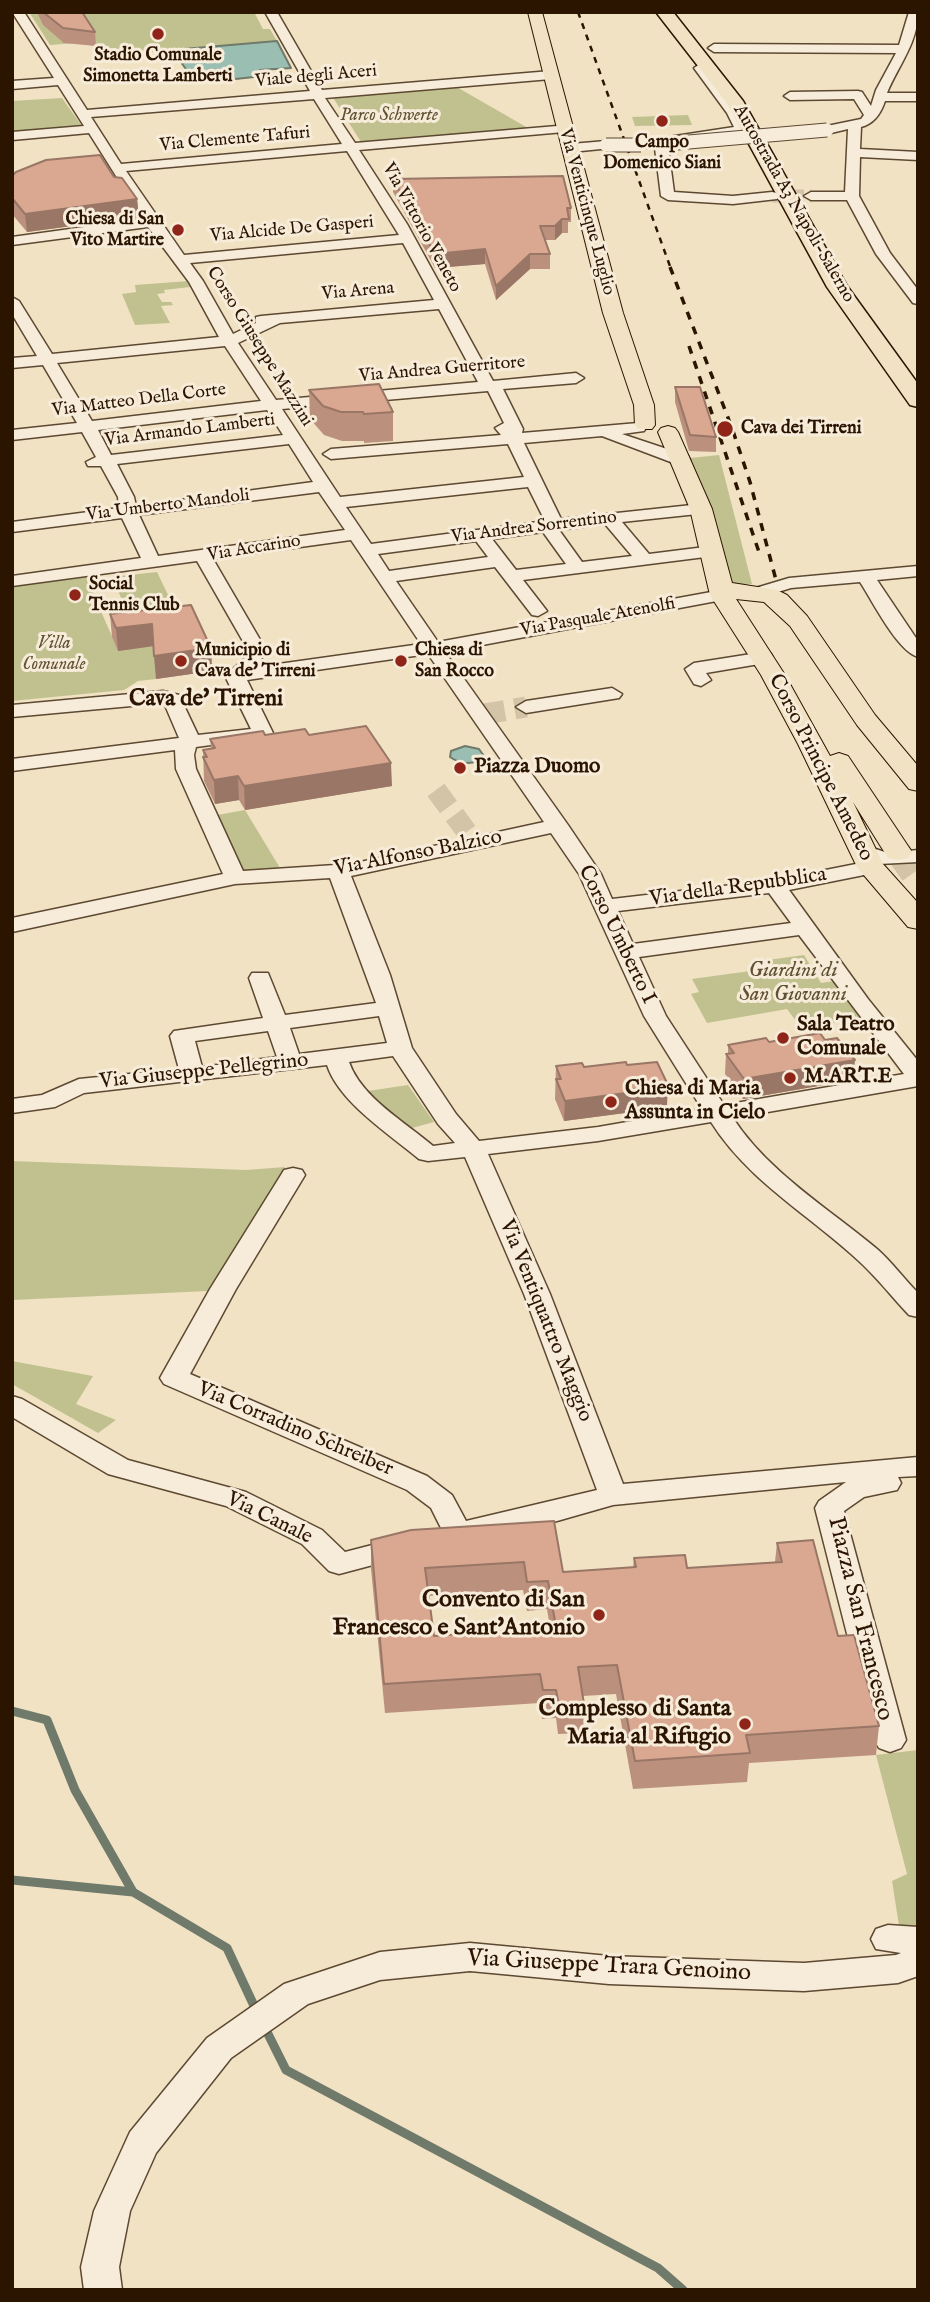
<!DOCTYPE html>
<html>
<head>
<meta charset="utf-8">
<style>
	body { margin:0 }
	#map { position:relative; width:930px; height:2302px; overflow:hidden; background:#f1e2c4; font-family:"IM FELL English",serif }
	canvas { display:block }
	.frame { position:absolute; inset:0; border:14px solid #2c1500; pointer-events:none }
</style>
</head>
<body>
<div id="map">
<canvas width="930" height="2302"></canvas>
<div class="frame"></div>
</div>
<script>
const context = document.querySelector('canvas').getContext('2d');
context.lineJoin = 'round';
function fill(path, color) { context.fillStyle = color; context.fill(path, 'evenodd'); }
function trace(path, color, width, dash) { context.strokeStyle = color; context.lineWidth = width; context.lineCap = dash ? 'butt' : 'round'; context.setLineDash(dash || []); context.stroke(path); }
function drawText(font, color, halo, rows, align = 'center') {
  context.font = font + ' "IM FELL English",serif'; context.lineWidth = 6; context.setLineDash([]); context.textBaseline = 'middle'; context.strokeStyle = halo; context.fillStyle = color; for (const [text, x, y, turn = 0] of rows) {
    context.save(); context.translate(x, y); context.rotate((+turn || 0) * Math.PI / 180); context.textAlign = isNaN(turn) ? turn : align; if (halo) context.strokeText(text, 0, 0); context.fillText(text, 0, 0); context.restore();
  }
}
fill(new Path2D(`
	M29 12H254L263 29H270L277 41 139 53 76 43 50 45Z
	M455 86 528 128 361 142 332 96Z
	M62 98 84 129 12 135V101Z
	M688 115 692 125 635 126 632 117Z
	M189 281 190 287 164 290 165 293 157 294 162 302H171L173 305 161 306 170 323 135 325 122 294 136 292 135 285Z
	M719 455 752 584 730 585 690 458Z
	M157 572 184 628 137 633 114 582 122 581 120 576Z
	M85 575 118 650 154 646 156 679 138 681 124 690 12 701V584Z
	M245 810 280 868 240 872 212 816Z
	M804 955 821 983 834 981 866 1018 801 1028 787 1009 707 1023 691 994 699 992 692 979 772 968 768 960Z
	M408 1085 434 1122 405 1130 361 1092Z
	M12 1161 246 1170 285 1167 208 1291 12 1300Z
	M12 1361 93 1376 76 1404 116 1420 98 1433 12 1384Z
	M918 1750V1927L900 1932 892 1881 907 1874 876 1755Z`), '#c1c18f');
const water = new Path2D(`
	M277 41 291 68 260 70 263 76 208 82 200 75 191 76 172 50Z
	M465 746 479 749 484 756C475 766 460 764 450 757L451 751Z`);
fill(water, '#9bbeb2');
trace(water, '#6f7a6b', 2);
trace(new Path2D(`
	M12 1711 47 1720 75 1790 133 1892
	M12 1880 133 1892 227 1948 256 2010
	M264 2026 286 2070 658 2268 683 2290`), '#6f7a6b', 9);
trace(new Path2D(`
	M772 196H811`), '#d3c3a7', 13, [13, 6]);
trace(new Path2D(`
	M484 714 526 707
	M436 790 475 843`), '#d3c3a7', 21, [21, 10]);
trace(new Path2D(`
	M898 852 918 880`), '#d3c3a7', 26, [26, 13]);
const minor = new Path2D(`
	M12 12H24L87 110 310 91 265 12H277L322 90 551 71 557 75 551 79 325 98 355 143 569 125V131L564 132 359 150 407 224 493 381 576 373 584 378 576 383 503 389 523 429 522 433 638 423 646 428 644 431 622 434 688 456 690 460 682 465 676 464 602 436 524 443 561 519 701 504 710 509 707 513 622 522 649 554 713 546 722 551 713 556 523 580 547 611 538 616 532 615 495 567 396 581 438 642 722 590 731 595 722 600 445 652 568 825 601 874 612 899 775 880 871 861 856 855 852 851 856 847 863 845 888 853 918 850V862L879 864 882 867 879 872 789 890 868 999 918 1061V1086L733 1118C767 1171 829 1209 877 1249 892 1262 904 1279 918 1293V1317L909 1315C893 1298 878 1279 861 1263 811 1216 748 1181 711 1122L598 1141 488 1154 550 1294 623 1484 918 1457V1476L898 1477 901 1483 897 1490 864 1497 844 1511 906 1740 901 1748 890 1752 879 1748 874 1740 815 1508 819 1501 846 1482 613 1505 557 1521 457 1543 447 1540 431 1508 407 1490 164 1384 160 1378 210 1289 281 1175 284 1170 293 1168 302 1170 305 1175 236 1289 190 1374 427 1476 452 1495 466 1521 597 1490 524 1294 465 1157 428 1161 419 1159C389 1134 339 1102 327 1065L84 1093 55 1107 12 1113V1099L42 1095 79 1079 179 1069 170 1036 174 1031 263 1018 249 978 252 973H268L285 1015 376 1003 330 878 235 884 12 932V918L223 874 176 769 175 750 12 771V759L179 738 164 703 12 717V705L163 691 179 695 198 735 251 729 225 676 244 659 248 650 197 561 12 586V576L141 558 122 518 12 532V522L119 508 118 497 101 466H88L86 462 96 457 82 432 12 440V430L77 423 43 365 12 368V358L37 356 12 314V297L19 301 52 354 219 337 189 282 148 227 12 245V237L143 219 89 133 12 140V132L84 126 58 85 12 89V81L54 78ZM314 99 342 144 121 164 91 117ZM347 151 399 235 184 255 126 171ZM403 243 434 300 261 316 256 317V323L233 334 203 281 190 263ZM439 309 478 382 276 400 238 343 280 323ZM225 346 261 401 92 421 57 363ZM488 391 504 423 495 428 501 435 331 449 323 454 331 459 508 444 524 477 340 497 282 409ZM267 410 283 435 111 455 98 430ZM289 444 313 482 136 506 134 497 117 464ZM528 487 545 521 371 544 346 507ZM319 492 345 530 158 556 139 515ZM605 524 632 556 582 562 559 530ZM543 532 566 564 516 570 492 539ZM351 540 421 644 257 667 266 650 213 559ZM476 541 488 557 389 571 378 554ZM428 654 544 822 351 864 243 871 196 769 194 755 196 747 270 737 273 733 247 680ZM551 833 579 874 644 1016 702 1109 598 1127 479 1141 456 1114 412 1048 390 975 351 876ZM769 893 791 923 633 944 618 911ZM799 935 904 1074 724 1105 666 1016 639 957ZM379 1016 387 1043 299 1054 290 1028ZM268 1031 277 1057 202 1067 195 1041ZM393 1056 438 1124 455 1143 433 1146C405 1122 361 1097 349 1062Z
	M909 12H918C918 43 898 66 887 93H918V101H885C881 113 874 124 861 127L860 149 918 152V160L860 157 859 196 890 253 918 290V304L913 303 876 254 847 200H811L804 196 811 192H845L848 129 827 134 821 130 822 127 861 119 864 115 854 99 790 100 784 96 790 92 858 91 862 92 871 106 876 90 896 53 714 52 708 48 714 44 899 45Z
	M700 64 704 65 739 112 746 127 742 134 668 147 674 192 733 196 772 192 777 193V199L733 204 668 200 661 196 655 148H636V142L734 127 727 113 694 68Z
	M606 141 611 142V148L571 152 565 148 571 144Z
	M918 566V576L877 580 918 641V657C897 651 872 600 860 582L791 588 755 599 746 594 749 590 789 578Z
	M764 652 771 654 773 658 771 662 706 673 711 680 701 686 694 684 685 669 694 663Z
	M612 688 622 694 619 698 526 713 516 707 526 701Z
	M12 1396 22 1399 128 1460 246 1492 322 1530 345 1552 403 1537 413 1540 418 1547 413 1554 403 1557 339 1574 329 1571 302 1544 226 1506 108 1474 12 1417Z
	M888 1925 918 1927V1976L898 1983 804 1991 609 1984 470 1971 380 1980 308 2004 231 2058 156 2153 130 2211 119 2267 122 2290H84L81 2267 94 2211 130 2132 207 2038 284 1984 380 1952 470 1943 609 1956 804 1963 896 1955 901 1953 876 1949 871 1939 876 1929Z`);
const major = new Path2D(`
	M528 12H542L623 313 654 405 655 425 652 429H638L635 425 634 405 603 313Z
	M668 426 675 428 678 432 712 509 732 583 777 590 787 595 807 616 875 715 918 766V791L909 789 857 725 790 626 764 602 736 599 785 675 830 756 839 753 848 756 912 852 908 858 898 860 888 858 853 802 883 864 918 903V929L908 927 857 867 798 744 761 675 710 595 690 509 658 432 661 428Z`);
const highway = new Path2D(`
	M656 12H673L743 101 847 286 918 384V407L910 405 827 287 726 102Z`);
trace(minor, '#5d4831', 3);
trace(major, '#2c1500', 2);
trace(highway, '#2c1500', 3);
fill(minor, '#f6ecd9');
fill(major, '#f1e2c4');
fill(highway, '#f1e2c4');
trace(new Path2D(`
	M578 12 671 269`), '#2c1500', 2.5, [6, 6]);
trace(new Path2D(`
	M670 267 732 428 750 482 776 580
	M689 346 760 555`), '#2c1500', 3.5, [8, 8]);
const minorBridge = new Path2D(`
	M677 143 827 130
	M606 145H641`);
trace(minorBridge, '#5d4831', 15, []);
trace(minorBridge, '#f6ecd9', 13);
fill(new Path2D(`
	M37 12H82L95 32 96 46 64 43 43 25Z
	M12 176 114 177 137 199 139 217 27 232 12 214Z
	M393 179 571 208V222H568V233H562L555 240H545L550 254V269H530L496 300 485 264 435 268 393 192Z
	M675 387 716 437V452L689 451 675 402Z
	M309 390 393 412V441L364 443V441H342L324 435 310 419Z
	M110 614 211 648 212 671 156 679 154 646 118 651 112 637Z
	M265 735H309L392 786 245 810 239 800 215 804 204 781 203 750 211 748 210 739Z
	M769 1042 853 1080 743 1099 725 1074 726 1054H728V1045Z
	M627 1065 667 1105 625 1110V1113L564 1121 555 1099 556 1066 584 1067Z
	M411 1530 563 1572 633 1568 634 1558 687 1568 775 1562 777 1543 838 1636 879 1726 876 1755 749 1763 747 1782 633 1789 616 1694 583 1696 584 1704 583 1733 558 1734 556 1718 542 1719 540 1703 385 1713 371 1569V1540ZM523 1590 527 1611 547 1609 550 1628 434 1636 429 1596Z`), '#bb907d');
fill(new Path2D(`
	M137 199 139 217 27 232 25 214Z
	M562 219V233L555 240V226Z
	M485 249V264L435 268V254Z
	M530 254V269L496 300V286Z
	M152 624 154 646 118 651 116 628Z
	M211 648 212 671 156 679 154 656Z
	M391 763 392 786 245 810 244 786Z
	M238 776 239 800 215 804 214 780Z
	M855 1060 853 1080 743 1099 744 1079Z
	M668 1085 667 1105 625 1110V1113L564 1121 565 1101 625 1090Z`), '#997666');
const building = new Path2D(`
	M43 12H82L95 32 63 28Z
	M100 155 114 177 122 178 137 199 25 214 12 198V176L16 172 46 160Z
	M563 176 571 208H567L569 219H562L555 226H540L550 254H530L496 286 485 249 435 254 393 179Z
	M379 384 393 412 364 414 363 412H341L323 406 309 390Z
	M675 387H700L716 437 690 435Z
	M191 605 211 648 154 656 152 624 116 628 110 614Z
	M366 726 391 763 244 786 238 776 214 780 203 757H207L203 750 215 748 210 739 263 731 265 735 305 729 309 735Z
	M820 1033 825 1040 837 1038 855 1060 744 1079 726 1054 734 1053 728 1045 766 1038 769 1042Z
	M626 1062 627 1065 657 1062 668 1085 625 1090 626 1093 565 1101 556 1079H561L556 1066 582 1063 584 1067Z
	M554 1521 563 1572 636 1567 634 1558 685 1555 687 1568 782 1562 777 1543 813 1540 838 1636 854 1635 879 1726 746 1735 750 1753 635 1761 617 1665 578 1667 584 1704 559 1705 556 1690H543L540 1674 384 1684 371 1540 411 1530ZM524 1562 527 1582 548 1581 556 1627 434 1636 425 1568Z`);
fill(building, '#daa891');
trace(building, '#997666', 2);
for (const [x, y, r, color] of [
	[158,34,7,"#8f2418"],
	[662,121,7,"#8f2418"],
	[178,230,7,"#8f2418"],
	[725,429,9,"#8f2418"],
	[75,595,7,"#8f2418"],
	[181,661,7,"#8f2418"],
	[401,661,7,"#8f2418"],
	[460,768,7,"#8f2418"],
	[783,1038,7,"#8f2418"],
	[790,1078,7,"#8f2418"],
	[611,1102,7,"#8f2418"],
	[599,1615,7,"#8f2418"],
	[745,1724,7,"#8f2418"]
]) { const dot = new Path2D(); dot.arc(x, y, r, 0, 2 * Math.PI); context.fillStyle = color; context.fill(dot); trace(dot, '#f6ecd9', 2.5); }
drawText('bold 18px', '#2c1500', '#f6ecd9', [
	["Stadio Comunale",158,56,"center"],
	["Simonetta Lamberti",158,77,"center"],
	["Campo",662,143,"center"],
	["Domenico Siani",662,164,"center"],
	["Chiesa di San",164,220,"right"],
	["Vito Martire",164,241,"right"],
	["Cava dei Tirreni",741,429],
	["Social",89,585],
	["Tennis Club",89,606],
	["Municipio di",195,651],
	["Cava de' Tirreni",195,672],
	["Chiesa di",415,651],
	["San Rocco",415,672]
], 'left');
drawText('18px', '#2c1500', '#f6ecd9', [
	["Viale degli Aceri",316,77,-5],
	["Via Clemente Tafuri",235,140,-5],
	["Autostrada A3 Napoli-Salerno",793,204,60],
	["Via Venticinque Luglio",586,212,75],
	["Via Vittorio Veneto",421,228,61],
	["Via Alcide De Gasperi",292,230,-5],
	["Via Arena",358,292,-5],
	["Corso Giuseppe Mazzini",259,347,58],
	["Via Andrea Guerritore",442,370,-5],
	["Via Matteo Della Corte",139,401,-7],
	["Via Armando Lamberti",190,431,-7],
	["Via Umberto Mandoli",168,506,-7],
	["Via Andrea Sorrentino",534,528,-7],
	["Via Accarino",254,549,-9],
	["Via Pasquale Atenolfi",598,618,-10]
]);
drawText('italic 18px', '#605132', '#f6ecd9', [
	["Parco Schwerte",389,116],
	["Villa",54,644],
	["Comunale",54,665]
]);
drawText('bold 21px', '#2c1500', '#f6ecd9', [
	["Piazza Duomo",474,768],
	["Sala Teatro",797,1026],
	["Comunale",797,1050],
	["M.ART.E",804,1078],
	["Chiesa di Maria",625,1090],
	["Assunta in Cielo",625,1114]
], 'left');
drawText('21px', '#2c1500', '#f6ecd9', [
	["Corso Principe Amedeo",820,768,63],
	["Via Alfonso Balzico",418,854,-11],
	["Via della Repubblica",738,888,-8],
	["Corso Umberto I",616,935,64],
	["Via Giuseppe Pellegrino",204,1072,-6],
	["Via Ventiquattro Maggio",545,1321,68],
	["Via Corradino Schreiber",295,1430,23],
	["Via Canale",269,1519,26]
]);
drawText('italic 21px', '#605132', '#f6ecd9', [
	["Giardini di",793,972],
	["San Giovanni",793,996]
]);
drawText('bold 23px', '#2c1500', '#f6ecd9', [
	["Cava de' Tirreni",206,700]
]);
drawText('bold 24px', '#2c1500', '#f6ecd9', [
	["Convento di San",585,1601],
	["Francesco e Sant'Antonio",585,1629],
	["Complesso di Santa",731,1710],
	["Maria al Rifugio",731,1738]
], 'right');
drawText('24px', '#2c1500', '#f6ecd9', [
	["Piazza San Francesco",859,1619,76],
	["Via Giuseppe Trara Genoino",609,1967,3]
]);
</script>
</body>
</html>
